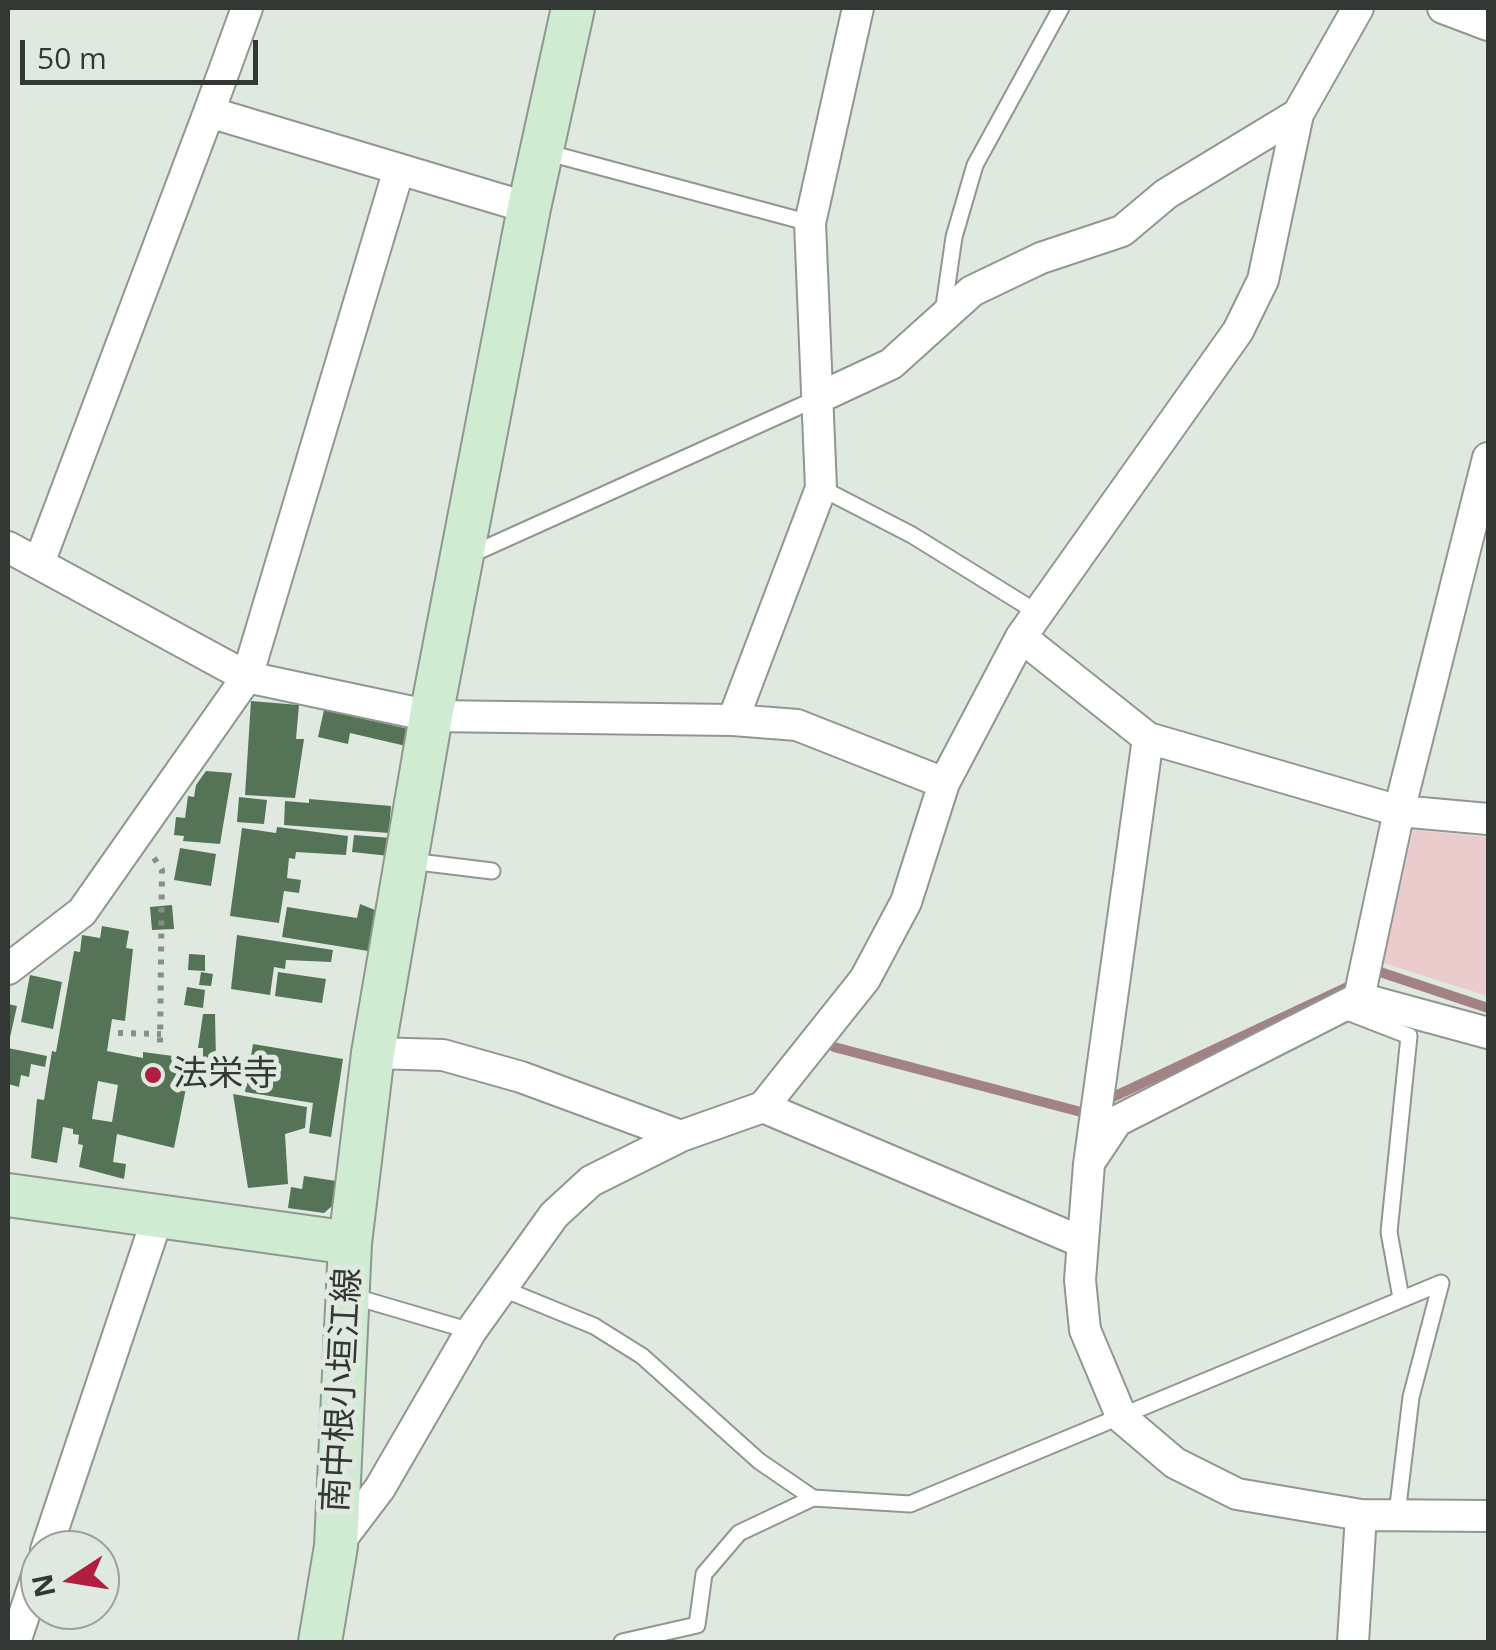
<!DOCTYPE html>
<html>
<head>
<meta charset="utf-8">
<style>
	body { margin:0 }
	#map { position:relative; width:1496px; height:1650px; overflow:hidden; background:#e0e9e0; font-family:"Open Sans",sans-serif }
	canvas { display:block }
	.frame { position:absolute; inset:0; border:10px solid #343834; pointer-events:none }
	.north { position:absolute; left:20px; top:1530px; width:100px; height:100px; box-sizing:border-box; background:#e0e9e0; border:2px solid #9ba29b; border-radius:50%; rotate:258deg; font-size:28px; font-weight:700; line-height:40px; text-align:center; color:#343834 }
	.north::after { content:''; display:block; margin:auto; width:35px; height:45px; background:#b11e40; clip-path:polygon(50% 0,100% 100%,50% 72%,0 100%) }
	.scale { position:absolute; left:20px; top:40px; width:238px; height:45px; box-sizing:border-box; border:5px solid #343834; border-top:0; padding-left:12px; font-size:30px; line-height:35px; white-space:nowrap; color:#343834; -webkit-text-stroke:8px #e0e9e0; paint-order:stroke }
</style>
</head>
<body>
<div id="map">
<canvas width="1496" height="1650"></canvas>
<div class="frame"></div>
<div class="north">N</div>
<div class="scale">50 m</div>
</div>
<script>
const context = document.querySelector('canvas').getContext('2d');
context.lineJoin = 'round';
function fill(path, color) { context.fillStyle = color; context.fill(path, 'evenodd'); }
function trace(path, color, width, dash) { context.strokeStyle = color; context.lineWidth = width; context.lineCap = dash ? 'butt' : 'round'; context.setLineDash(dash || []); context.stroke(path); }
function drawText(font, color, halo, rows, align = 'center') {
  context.font = font + ' "Open Sans","Noto Sans JP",sans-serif'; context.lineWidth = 10; context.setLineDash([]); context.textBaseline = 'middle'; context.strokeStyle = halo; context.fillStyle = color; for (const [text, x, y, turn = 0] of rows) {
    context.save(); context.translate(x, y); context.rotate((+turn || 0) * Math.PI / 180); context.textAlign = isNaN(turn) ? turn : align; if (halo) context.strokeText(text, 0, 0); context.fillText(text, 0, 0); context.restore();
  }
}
fill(new Path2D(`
	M1413 830 1488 837V996L1383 963Z`), '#ebcbcc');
trace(new Path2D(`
	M1371 976 1380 972 1488 1008
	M834 1047 1081 1112 1356 983`), '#a28282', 10);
fill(new Path2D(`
	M251 701 299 705 296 739H304L295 798 245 795Z
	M324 710 409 729 406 746 350 733 348 744 318 737Z
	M206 771 232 773 220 844 183 841 184 836 174 835 176 817 185 818 188 796 194 797 196 785Z
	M239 797 267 800 264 824 237 822Z
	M309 799 391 806 389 833 284 825 285 801 309 803Z
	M277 827 348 836 346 855 296 852 295 859 289 858 287 878 301 880 299 893 284 891 279 923 230 916 242 828 276 833Z
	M354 835 391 838 389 856 352 852Z
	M180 848 216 854 211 886 174 880Z
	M360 904 380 912 374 952 282 937 287 907 357 918Z
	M172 905 174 929 152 930 150 907Z
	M102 926 129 931 126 948 133 949 125 1021 112 1019 107 1051 143 1058V1052L173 1056 171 1065 190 1068 174 1148 117 1134 113 1162 126 1164 124 1179 79 1167 83 1145 78 1144 79 1135 73 1134V1129L63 1127 57 1163 31 1158 37 1099 44 1100 52 1051 56 1052 74 951 80 952 82 935 100 938ZM98 1081 118 1085 112 1122 92 1119Z
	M237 935 333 950 331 962 286 960 285 969 274 967 270 995 231 989Z
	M189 954 205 955V971L188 970Z
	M201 972 213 974 211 986 199 985Z
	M278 972 326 979 322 1003 275 996Z
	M30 975 62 982 53 1029 21 1022Z
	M187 987 205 990 203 1008 184 1005Z
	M8 1004 17 1006 9 1042H8Z
	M203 1014H215L216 1060H203V1048H198Z
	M253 1044 343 1059 331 1137 309 1133 313 1103 245 1092Z
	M8 1048 47 1056 45 1067 31 1064 29 1077 21 1075 19 1087 8 1084Z
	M233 1094 307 1107 305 1128 285 1134 288 1184 248 1188Z
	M304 1176 336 1181 332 1206 324 1213 288 1208 291 1187 302 1189Z`), '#557356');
const lane = new Path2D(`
	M545 152 810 223
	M943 313 954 237 975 165 1061 8
	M821 488 912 535 1038 613
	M470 555 818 398
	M410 861 492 871
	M1342 1010 1409 1036 1389 1232 1401 1298
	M501 1288 594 1326 642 1356 759 1461 813 1498
	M352 1296 471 1331
	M622 1642 697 1625 704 1574 739 1533 813 1498 910 1504 1441 1283 1411 1397 1397 1514`);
const street = new Path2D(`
	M1443 8 1488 25
	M209 112 247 8
	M818 398 891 364 972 291 1041 258 1122 231 1166 194 1298 114
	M8 547 247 677 431 716 733 720 797 725 944 783
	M39 563 209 112 529 208
	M1021 637 1148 738 1399 811 1488 819
	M733 720 821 488 810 223 858 8
	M1148 738 1089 1164 1080 1280 1085 1330 1122 1418 1175 1463 1237 1494 1361 1515 1488 1516
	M8 969 82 912 247 677 399 169
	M1359 998 1399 811 1488 458
	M373 1053 443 1055 521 1077 681 1136
	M763 1107 1082 1242
	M1093 1157 1117 1121 1359 998 1488 1033
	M336 1546 380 1488 471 1331 554 1215 591 1181 681 1136 763 1107 865 979 906 902 944 783 1021 637 1238 331 1263 280 1298 114 1358 8
	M46 1550 157 1219
	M15 1642 40 1567
	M1353 1642 1361 1515`);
const secondary = new Path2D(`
	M8 1195 350 1243
	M320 1642 336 1546 350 1243 373 1053 431 716 529 208 573 8`);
trace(lane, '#8f988f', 19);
trace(street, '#8f988f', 34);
trace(secondary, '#8f988f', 46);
trace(new Path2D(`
	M154 858 162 870 160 1048
	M118 1033 161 1034`), '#888f88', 6, [5, 8]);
trace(lane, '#fff', 15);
trace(street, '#fff', 30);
trace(secondary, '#cfebd2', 42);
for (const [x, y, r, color] of [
	[153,1075,10,"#b11e40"]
]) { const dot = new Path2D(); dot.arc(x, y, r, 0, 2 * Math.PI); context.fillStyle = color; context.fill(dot); trace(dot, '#e0e9e0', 4); }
drawText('35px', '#343834', '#e0e9e0', [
	["法栄寺",173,1075]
], 'left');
drawText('35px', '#343834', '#e0e9e0', [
	["南中根小垣江線",343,1390,-87]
]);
</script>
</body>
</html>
